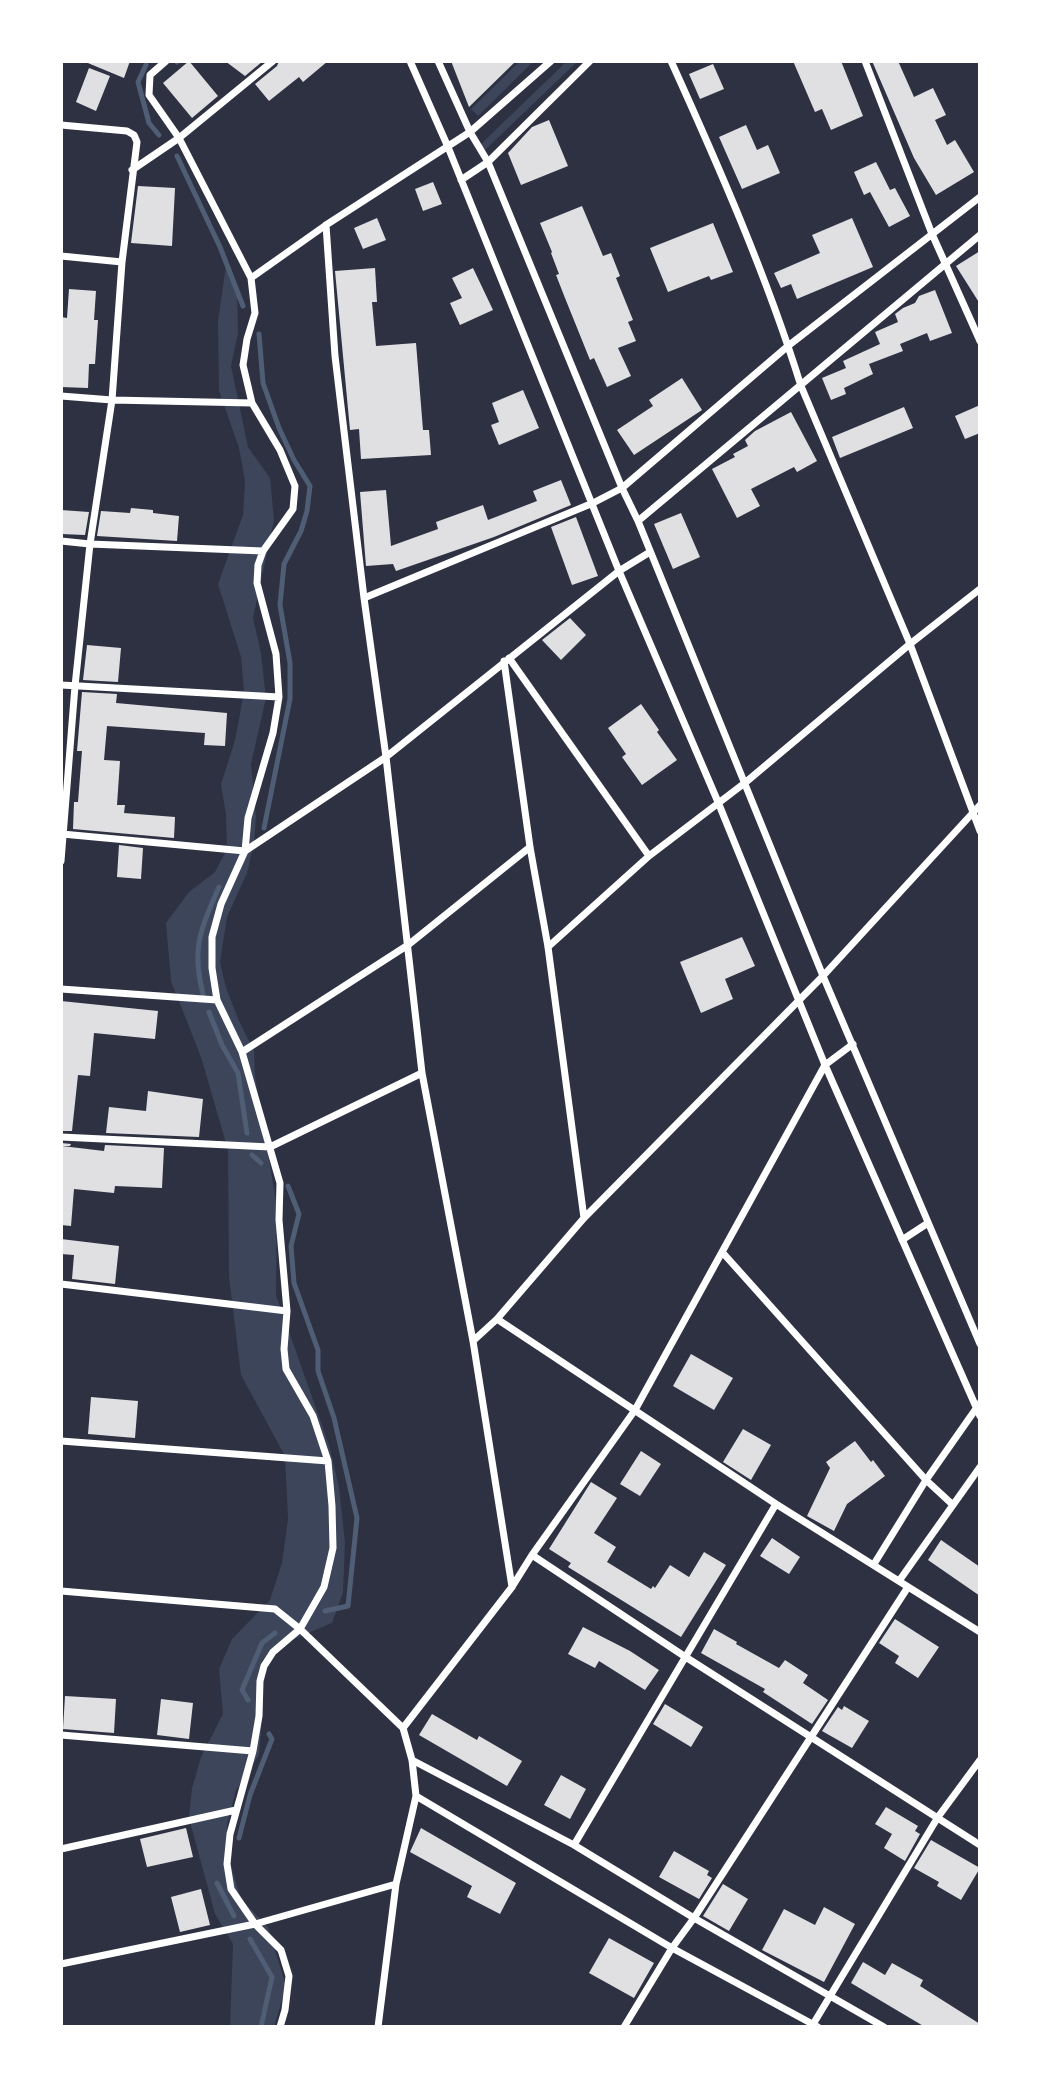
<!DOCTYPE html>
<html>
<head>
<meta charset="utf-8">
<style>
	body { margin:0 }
	#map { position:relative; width:1041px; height:2088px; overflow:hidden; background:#2d3142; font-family:Merriweather,serif }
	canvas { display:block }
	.frame { position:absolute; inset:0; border:63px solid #fff; pointer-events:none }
</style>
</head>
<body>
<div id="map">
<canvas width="1041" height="2088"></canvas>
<div class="frame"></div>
</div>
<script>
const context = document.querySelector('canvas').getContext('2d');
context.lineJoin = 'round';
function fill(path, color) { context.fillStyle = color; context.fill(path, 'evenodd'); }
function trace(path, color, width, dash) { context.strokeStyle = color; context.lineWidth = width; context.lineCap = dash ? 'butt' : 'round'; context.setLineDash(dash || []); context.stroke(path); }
fill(new Path2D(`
	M520 61H534L478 116 471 109Z
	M567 61H578L485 150 480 145Z
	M226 266 237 284 238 333 231 366 248 447 270 478 274 520 253 618 261 653 266 698 251 764 256 817 254 843 247 873 227 917 220 962 226 988 239 1021 254 1051 255 1077 277 1207 276 1295 329 1445 339 1487 345 1543 343 1593 332 1623 271 1649 262 1661 263 1708 259 1755 236 1790 227 1824 231 1866 241 1899 268 1927 286 1986 274 2027H230L233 1944 215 1914 189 1818 192 1788 201 1757 223 1714 219 1669 232 1639 270 1600 282 1563 288 1519 285 1456 241 1375 229 1277 228 1150 201 1057 171 981 166 923 189 892 215 872 227 849 226 815 221 784 235 740 244 692 241 657 218 584 243 515 245 481 239 448 219 391 218 321Z`), '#3c4559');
trace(new Path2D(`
	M177 62 178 61
	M146 65 138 82 149 123 159 135
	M177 156 220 247 243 306
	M259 334 263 383 279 428 294 460 310 486 307 511 301 531 284 564 280 605 290 663V699L264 828
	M203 994C191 947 201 929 219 887
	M209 1012 222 1045 238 1073 247 1133
	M252 1155 261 1163
	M288 1186 299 1214 291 1246 294 1283 318 1350V1371L334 1418 357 1518 348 1606 325 1611
	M248 1700 242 1690 262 1643 275 1633
	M239 1838 250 1795 272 1739 269 1734
	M217 1883 234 1916
	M250 1939 272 1977 261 2027`), '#4f5d75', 5);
fill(new Path2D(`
	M83 61H130L124 78Z
	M189 61 218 96 192 118 163 83Z
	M225 61H263L245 76Z
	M279 61H328L303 82 299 77 269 101 255 84 277 66Z
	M451 61H516L469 107Z
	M793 61H841L863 116 831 130 822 109 815 112Z
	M872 61H898L914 97 933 88 946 115 935 120 947 145 955 140 974 172 936 195 914 158Z
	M713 64 724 89 700 99 689 74Z
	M89 68 110 76 96 111 76 102Z
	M549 120 568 166 521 185 508 153 532 127Z
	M746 125 757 150 768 145 780 173 742 189 719 137Z
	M876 162 890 190 895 188 910 216 889 227 870 192 864 195 854 172Z
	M433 182 442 204 423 211 415 189Z
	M138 186 175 188 172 246 131 243Z
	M582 206 603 256 611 253 620 276 616 278 633 320 628 322 636 341 618 348 631 376 607 387 594 358 590 360 565 298 556 275 559 274 551 253 552 252 540 223Z
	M377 218 386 240 363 249 354 228Z
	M852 218 873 267 797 299 791 284 781 288 774 273 820 253 812 235Z
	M713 223 733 272 711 280 709 276 668 292 650 248Z
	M980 251V304L956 266Z
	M375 268 377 302H372L376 346 416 343 423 430H429L431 455 361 459 359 429 350 430 335 271Z
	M473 268 493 310 460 325 450 303 462 298 452 278Z
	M69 289 96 291 94 320H98L95 364H89L88 388 61 387V317L67 318Z
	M935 290 952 333 930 341 927 333 900 344 903 351 869 364 873 374 844 388 846 394 831 400 822 378 846 368 843 361 880 344 875 332 898 322 895 314 903 308 915 303 919 296Z
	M682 378 702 410 634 455 617 430 653 406 649 400Z
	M523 390 539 428 499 445 491 425 499 422 492 403Z
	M980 405V433L965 439 955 416Z
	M904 407 913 428 840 458 832 437Z
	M791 412 817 461 797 472 794 467 751 489 760 506 737 518 712 469 735 457 733 454 748 446 745 440 755 431Z
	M561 480 571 505 494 537 396 571 393 564 366 566 360 492 386 490 391 546 438 529 436 522 483 505 488 520 537 501 533 491Z
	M131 508 153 510V513L179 516 177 541 97 536 101 511 130 513Z
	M61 510 89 512 85 535 61 534Z
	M681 513 700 557 673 569 654 524Z
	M576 517 598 576 572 585 551 527Z
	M570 618 586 635 561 660 542 640Z
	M87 645 121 648 118 682 83 680Z
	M82 692 117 694 116 703 227 713 225 746 204 745 205 733 107 726 104 760 120 761 117 805H125L124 813 175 817 174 838 73 829 74 802H78L82 751H77Z
	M641 704 659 730 657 732 677 760 642 785 622 757 626 754 608 728Z
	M119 845 143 848 141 879 117 877Z
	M742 937 755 966 725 979 733 999 701 1013 680 962Z
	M61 1001 158 1011 155 1039 94 1033 90 1076 78 1075 72 1131H61Z
	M148 1091 203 1099 199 1137 106 1133 109 1107 146 1111Z
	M61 1143 71 1144 70 1146H62L104 1151 105 1145 164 1148 162 1188 115 1186 114 1193 74 1189 71 1226 61 1225Z
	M61 1239 119 1246 115 1284 72 1279 74 1255 61 1254Z
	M691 1354 733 1378 714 1410 673 1386Z
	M91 1397 138 1401 135 1438 88 1434Z
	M743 1429 771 1445 751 1480 723 1462Z
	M855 1441 871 1462 873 1460 885 1476 847 1504 834 1531 807 1516 830 1468 826 1462Z
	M641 1451 661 1464 640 1496 620 1484Z
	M591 1482 617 1498 594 1533 616 1547 607 1562 651 1589 653 1586 655 1588 670 1565 689 1577 704 1552 726 1565 681 1637 568 1567 571 1563 549 1549Z
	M772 1538 800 1557 789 1574 760 1556Z
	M941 1540 980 1567V1596L928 1560Z
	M895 1619 939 1647 918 1678 895 1663 899 1656 879 1643Z
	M583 1627 630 1651 659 1670 645 1690 599 1661 595 1668 568 1654Z
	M714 1629 737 1642 736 1644 779 1668 785 1660 808 1675 803 1683 828 1700 812 1724 763 1692 765 1689 701 1653Z
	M65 1696 116 1699 114 1733 63 1729Z
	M161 1699 193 1703 189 1739 157 1735Z
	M665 1704 703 1727 691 1747 653 1724Z
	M844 1706 869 1721 852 1748 822 1731 838 1707 842 1710Z
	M432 1714 477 1740 479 1736 522 1761 507 1786 419 1735Z
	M561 1775 586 1789 570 1819 544 1805Z
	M886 1807 918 1826 915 1831 920 1834 905 1861 884 1848 892 1834 875 1824Z
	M186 1828 193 1857 147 1867 140 1839Z
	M421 1828 516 1883 500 1914 467 1897 472 1886 410 1852Z
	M931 1840 980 1868 961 1900 937 1886 939 1882 914 1868Z
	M674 1851 709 1871 707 1875 712 1878 699 1899 659 1877Z
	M723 1884 748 1899 729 1931 703 1916Z
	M201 1889 210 1925 180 1932 171 1897Z
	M824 1907 855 1924 824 1982 762 1950 784 1909 815 1925Z
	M609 1938 654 1963 634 1998 589 1973Z
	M863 1962 885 1975 892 1963 923 1980 920 1986 980 2024V2027H925L851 1983Z`), '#e0e0e3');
trace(new Path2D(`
	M166 61 150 75 149 95 179 138 251 278 255 313 247 339 243 365 252 403 280 450 295 486 293 509 263 551 258 565 257 583 276 654 279 697 273 733 248 818 245 851 221 904 212 937V968L217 1000 242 1052 280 1183 279 1220 287 1311 284 1349 286 1369 313 1416 328 1461 332 1506 333 1548 324 1587 300 1629 273 1652 264 1666 260 1681 259 1716 253 1751 230 1834 227 1864 231 1889 255 1924 281 1950 289 1976 285 2010 280 2027
	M410 61 448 147 619 571 718 802 825 1065 980 1416
	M438 61 470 132 488 162 622 488 638 521 823 976 980 1344
	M671 61C719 167 766 274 801 386L910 644 980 831
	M865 61 932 234 980 341
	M61 125 127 131 134 135 137 142 122 262 112 400 90 544 75 686 61 861
	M132 170 179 138 273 61
	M461 180 488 162 590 61
	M326 225 335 356 364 598 386 757 422 1073 473 1341 512 1587
	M61 256 122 262
	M251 278 326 225 470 132 551 61
	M61 396 112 400 252 403
	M638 521 980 235
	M61 541 90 544 263 551
	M364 598 593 503 622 488 788 346 980 197
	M509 658 649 856
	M504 661 530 847 548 947 584 1218
	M61 685 279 697
	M62 834 245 851 386 757 619 571 650 552
	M548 947 649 856 746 782 910 644 980 589
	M61 989 217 1000
	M242 1052 408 945 530 847
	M61 1137 270 1147 422 1073
	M902 1240 928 1223
	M723 1253 926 1480 953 1505
	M61 1284 287 1311
	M497 1319 776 1504 980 1632
	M473 1341 497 1319 584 1218 823 976 980 805
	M61 1441 328 1461
	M532 1555 684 1656 980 1845
	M874 1564 926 1480 980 1403
	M899 1581 980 1467
	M61 1591 275 1609 300 1629 403 1728 412 1760 416 1796 396 1884 378 2027
	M403 1728 512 1587 532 1555 635 1410 825 1065 853 1044
	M61 1735 253 1751
	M412 1760 574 1845 694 1918 884 2027
	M416 1796 672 1948 818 2027
	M574 1845 776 1504
	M61 1849 236 1810
	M61 1964 255 1924 396 1884
	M812 2026 938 1817 980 1760
	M624 2027 672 1948 694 1918 908 1587`), '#fff', 7);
</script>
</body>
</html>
